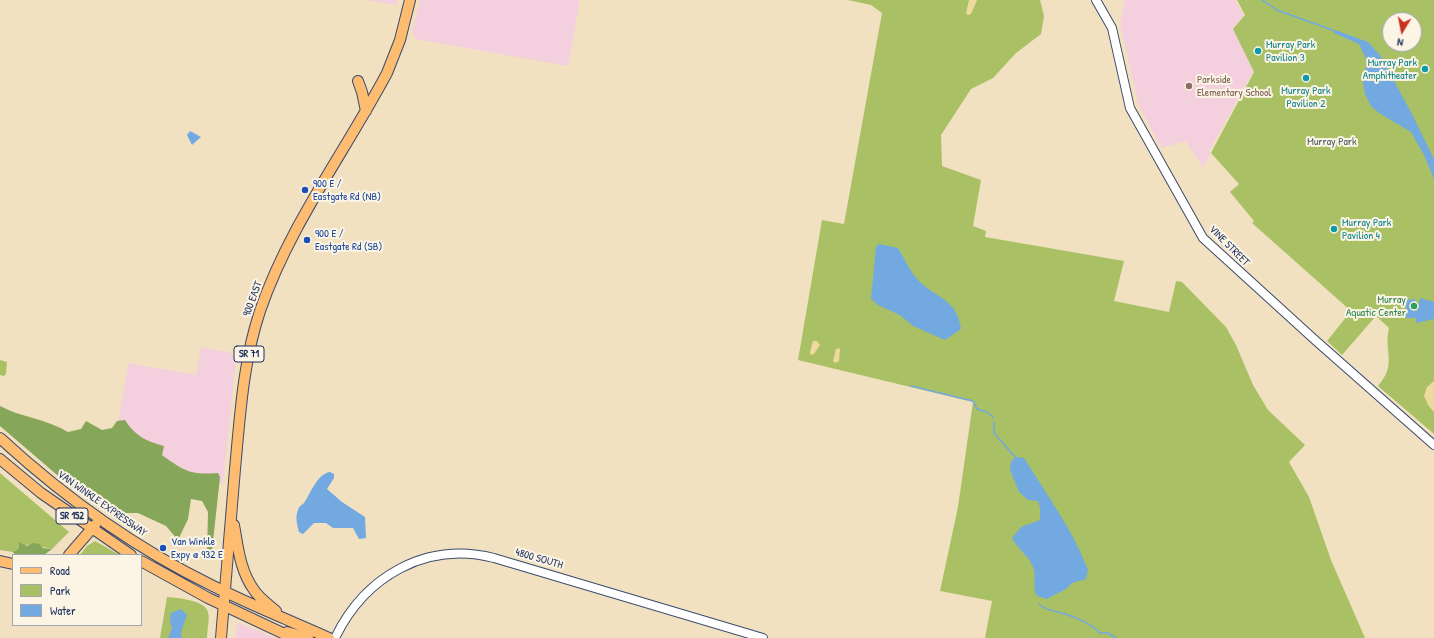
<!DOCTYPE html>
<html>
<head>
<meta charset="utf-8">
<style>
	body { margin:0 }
	#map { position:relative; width:1434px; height:638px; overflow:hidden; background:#f1e1c1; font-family:"Patrick Hand",sans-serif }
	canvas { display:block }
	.legend { position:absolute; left:12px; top:554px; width:130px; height:72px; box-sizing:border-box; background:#fcf5e5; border:1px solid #a2a6af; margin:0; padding:5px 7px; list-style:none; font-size:12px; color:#1b2f5e }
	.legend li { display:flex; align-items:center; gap:8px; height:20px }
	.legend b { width:20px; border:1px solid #a2a6af }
	.north { position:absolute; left:1382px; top:12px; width:40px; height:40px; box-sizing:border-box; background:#fcf5e5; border:1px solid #a2a6af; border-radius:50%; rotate:190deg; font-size:11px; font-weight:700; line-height:16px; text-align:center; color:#1b2f5e }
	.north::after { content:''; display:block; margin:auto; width:14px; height:18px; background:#c8321e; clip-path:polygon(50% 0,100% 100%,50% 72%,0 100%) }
</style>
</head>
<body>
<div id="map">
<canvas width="1434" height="638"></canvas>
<ul class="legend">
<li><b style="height:5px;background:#fdbc70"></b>Road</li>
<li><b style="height:11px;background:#a9c065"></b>Park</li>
<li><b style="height:11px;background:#72a9e0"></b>Water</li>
</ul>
<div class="north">N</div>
</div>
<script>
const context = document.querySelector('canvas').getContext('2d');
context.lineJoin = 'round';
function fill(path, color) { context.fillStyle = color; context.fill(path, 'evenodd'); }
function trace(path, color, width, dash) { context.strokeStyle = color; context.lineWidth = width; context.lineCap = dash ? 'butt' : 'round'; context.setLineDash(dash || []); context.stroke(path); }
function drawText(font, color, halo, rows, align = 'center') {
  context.font = font + ' "Patrick Hand",sans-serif'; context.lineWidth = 4; context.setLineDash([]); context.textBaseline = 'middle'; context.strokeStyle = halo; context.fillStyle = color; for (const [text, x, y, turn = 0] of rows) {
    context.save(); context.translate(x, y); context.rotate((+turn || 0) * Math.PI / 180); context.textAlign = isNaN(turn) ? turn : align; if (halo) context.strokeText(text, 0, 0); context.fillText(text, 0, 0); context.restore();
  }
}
fill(new Path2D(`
	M366 0H397V5Z
	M420 0H580L568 66 416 39 412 32Z
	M1125 0H1235L1244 15 1233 28 1253 72 1209 151 1211 153 1203 167 1185 141 1161 148 1139 106 1120 24Z
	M201 347 231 353 236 358 223 483H207L115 442 128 363 196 375Z
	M237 622 276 638H235Z`), '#f4cfdd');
fill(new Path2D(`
	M848 0H1040L1044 16 1041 34 1016 53 993 78 971 89 941 135 942 166 981 180 973 226 986 231 985 237 1124 261 1114 301 1169 312 1176 281 1182 282 1226 327 1236 345 1253 385 1268 410 1305 445 1289 462 1309 497 1331 560 1365 638H985L992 601 940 591 958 507 973 402 798 360 822 220 844 224 882 13 871 5Z
	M1237 0H1434V434L1378 386C1398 362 1383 353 1389 328L1376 316 1342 355 1327 341 1351 311 1252 223 1254 221 1230 192 1239 184 1211 153 1254 72 1233 29 1245 15ZM1390 20H1414V44H1390Z
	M0 360 7 362 6 374 4 376 0 375Z
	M0 473 69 532 52 549C35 546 29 540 13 552L0 550Z
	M95 541 120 555H80L87 546Z
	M167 597C178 598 205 600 208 612 210 619 207 630 207 638H160Z`), '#a9c065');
fill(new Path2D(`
	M0 406C23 418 44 418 68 432L81 429 86 421 102 430 112 428 117 421 125 420C134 435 147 442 164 446L162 455C184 471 190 475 218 473L220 477 211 560 207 556 208 512 202 501 191 499 188 519 178 540 166 526 138 513H121L103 508 63 480 0 426Z
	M19 542 27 546 33 543 39 544 43 548 52 549 44 555H15L13 552 19 548Z`), '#86a65a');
fill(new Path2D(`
	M969 0H977L971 14 968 15 966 13Z
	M813 341H817L820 345 814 354 811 355 810 352Z
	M840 348 839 361 835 363 833 361 836 349Z
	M1434 381V412L1428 405 1424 396 1427 387Z`), '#eeda9e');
fill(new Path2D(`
	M1335 30 1368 42 1380 55 1412 114 1434 159V179L1424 155 1411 132 1379 113 1371 106 1365 94 1363 82 1367 61 1359 44 1334 33Z
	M190 131 201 137 192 145 187 135Z
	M879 244 898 248C904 258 910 271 918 280 936 299 957 298 961 329L945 340 913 326 900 315 878 305 871 299 876 247Z
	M1420 298 1434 302V319L1416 323V318H1406V300L1415 299 1416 311 1417 312Z
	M1015 457 1024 458C1047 495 1073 530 1088 570L1086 579 1072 583 1066 589 1047 599 1037 596C1032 588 1036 579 1034 570 1031 557 1018 550 1012 538L1021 527 1040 520V508L1038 501 1028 500 1019 492 1010 470 1011 462Z
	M330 472 334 474V478L327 489 342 502 365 517 366 538 359 539 353 528H333L326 523H314L303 534 299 532C297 525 295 517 298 510 299 506 302 505 304 503 311 493 317 474 330 472Z
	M181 609 187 615 181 632 182 638H168L172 628 170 621 171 613Z`), '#72a9e0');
trace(new Path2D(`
	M1262 0 1277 10 1335 31
	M911 386 973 401 977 409 987 412 994 418
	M994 422V433L1015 457
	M1039 604C1048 612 1058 611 1068 615 1078 618 1093 625 1100 633H1108L1116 638`), '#72a9e0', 1.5);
const minor = new Path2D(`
	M1096 0 1112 28 1130 108 1203 238 1315 340 1434 445
	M335 638C365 576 426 541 494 558L763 638`);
const major = new Path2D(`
	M358 81 362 92 366 111
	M0 438C64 497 135 548 213 586 251 605 291 621 329 638
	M0 459 41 493 131 555
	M234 525C238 547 240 571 254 590 259 598 269 605 276 611
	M69 555 95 525
	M0 561 13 564
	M141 561 208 598 293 638
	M287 632 308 638
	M221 638C226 582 230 525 235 469 240 416 243 362 260 311 289 226 345 152 387 73L400 40 410 0`);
trace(minor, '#3b4a6d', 10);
trace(major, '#3b4a6d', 12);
trace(minor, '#fff', 8);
trace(major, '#fdbc70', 10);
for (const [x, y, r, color] of [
	[1258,51,4,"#0f9aa8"],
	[1425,69,4,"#0f9aa8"],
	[1306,78,4,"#0f9aa8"],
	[1189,86,4,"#8d6e63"],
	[305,190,4,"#1a4fb4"],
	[1334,229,4,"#0f9aa8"],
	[307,240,4,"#1a4fb4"],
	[1414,306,4,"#2e9e5b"],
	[163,548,4,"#1a4fb4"]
]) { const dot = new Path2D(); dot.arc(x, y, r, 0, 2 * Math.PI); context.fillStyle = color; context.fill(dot); trace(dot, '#fcf5e5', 1.5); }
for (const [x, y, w] of [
	[249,354,30],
	[72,516,32]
]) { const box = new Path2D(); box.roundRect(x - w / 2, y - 8, w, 16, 3); context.fillStyle = '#fcf5e5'; context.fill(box); trace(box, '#1b2f5e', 1); }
drawText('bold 10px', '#1b2f5e', null, [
	["SR 71",249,354],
	["SR 152",72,516]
]);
drawText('11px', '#0d838f', '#fcf5e5', [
	["Murray Park",1266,45],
	["Pavilion 3",1266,58],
	["Murray Park",1417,63,"right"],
	["Amphitheater",1417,76,"right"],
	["Murray Park",1306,91,"center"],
	["Pavilion 2",1306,104,"center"],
	["Murray Park",1342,223],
	["Pavilion 4",1342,236]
], 'left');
drawText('11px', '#785e54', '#fcf5e5', [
	["Parkside",1197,80],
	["Elementary School",1197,93]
], 'left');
drawText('11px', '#465a60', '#fcf5e5', [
	["Murray Park",1332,142]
]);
drawText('11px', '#164399', '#fcf5e5', [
	["900 E /",313,184],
	["Eastgate Rd (NB)",313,197],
	["900 E /",315,234],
	["Eastgate Rd (SB)",315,247],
	["Van Winkle",171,542],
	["Expy @ 932 E",171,555]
], 'left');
drawText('11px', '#1b2f5e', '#fcf5e5', [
	["VINE STREET",1229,246,45],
	["900 EAST",253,299,-70],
	["VAN WINKLE EXPRESSWAY",102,504,35],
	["4800 SOUTH",539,559,16]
]);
drawText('11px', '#27864d', '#fcf5e5', [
	["Murray",1406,300],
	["Aquatic Center",1406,313]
], 'right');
</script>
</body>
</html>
